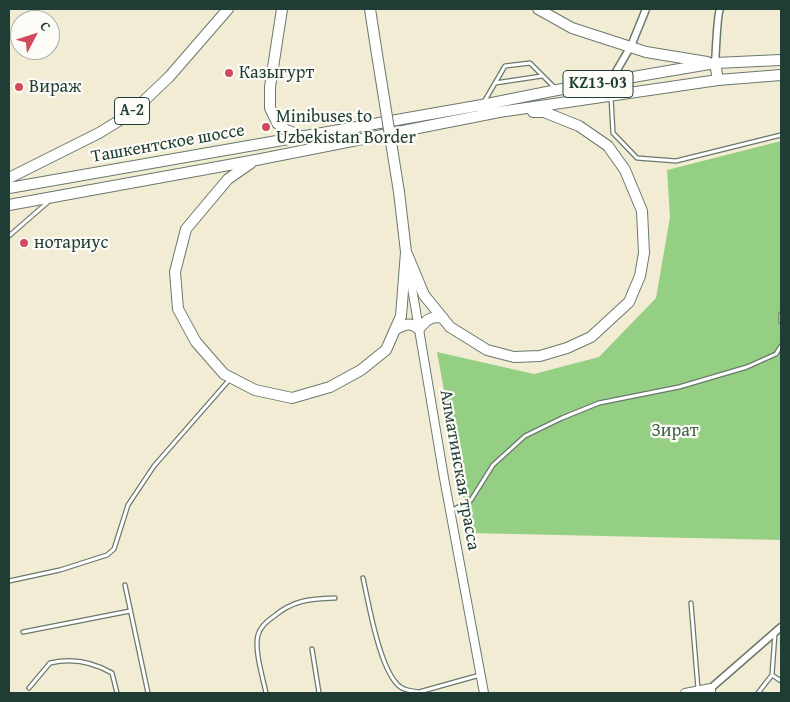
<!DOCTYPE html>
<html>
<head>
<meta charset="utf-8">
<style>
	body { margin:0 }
	#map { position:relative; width:790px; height:702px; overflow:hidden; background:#f2ecd5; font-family:"Gentium Book Plus",serif }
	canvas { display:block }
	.frame { position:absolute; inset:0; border:10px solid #1f3d34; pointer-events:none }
	.north { position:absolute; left:10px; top:10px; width:50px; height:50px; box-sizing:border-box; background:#fdfcf7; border:1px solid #a4b0a9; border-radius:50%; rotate:50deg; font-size:14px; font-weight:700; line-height:20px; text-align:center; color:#1f3d34 }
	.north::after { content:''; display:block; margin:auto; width:18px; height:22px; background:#d1495b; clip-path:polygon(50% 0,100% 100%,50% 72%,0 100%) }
</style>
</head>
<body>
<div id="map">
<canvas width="790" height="702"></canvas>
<div class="frame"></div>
<div class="north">С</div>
</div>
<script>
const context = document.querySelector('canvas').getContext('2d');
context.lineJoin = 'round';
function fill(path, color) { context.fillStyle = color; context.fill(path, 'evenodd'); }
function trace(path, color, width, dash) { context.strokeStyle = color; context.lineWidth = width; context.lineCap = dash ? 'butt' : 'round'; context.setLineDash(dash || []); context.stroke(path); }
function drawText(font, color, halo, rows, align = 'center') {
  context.font = font + ' "Gentium Book Plus",serif'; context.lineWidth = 4.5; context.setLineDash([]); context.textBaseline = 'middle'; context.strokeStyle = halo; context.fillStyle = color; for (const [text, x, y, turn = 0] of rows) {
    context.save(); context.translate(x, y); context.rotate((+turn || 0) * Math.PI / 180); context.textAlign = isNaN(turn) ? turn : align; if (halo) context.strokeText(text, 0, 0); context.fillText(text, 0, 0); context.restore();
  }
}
fill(new Path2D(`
	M781 141V540L470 533 437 352 534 374 599 357 656 298 670 217 667 170Z`), '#94cf84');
const service = new Path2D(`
	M495 83 542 76
	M611 97 613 133 637 158 676 161 781 135
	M484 102 505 66 530 63 555 88
	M9 236 48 202
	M781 314V322
	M451 511 471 500 493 465 525 436 562 418 599 403 679 387 747 367 776 354 781 346
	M363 578C369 605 379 665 397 684 402 690 411 691 419 692L480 675
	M9 581 60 570 107 555 114 549 128 505 154 466 230 379
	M125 585 148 693
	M691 603 698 689
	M23 632 130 611
	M312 649 319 693
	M772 675 781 681
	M29 688 50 663C71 658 93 662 112 673L117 693
	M266 693C263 678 254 650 258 635 260 628 267 621 273 617 293 600 309 599 335 598
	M758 693 772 675 775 633`);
const minor = new Path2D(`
	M715 63C716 53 717 14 720 9
	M611 96 610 82 631 46 646 9
	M711 688 781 627`);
const tertiary = new Path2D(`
	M408 264 444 478 484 693
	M685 693 711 688V693`);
const primary = new Path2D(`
	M715 63 781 60
	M718 80 781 75`);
const trunk = new Path2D(`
	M282 9 270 87V108L277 123 286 130 301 136
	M370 9 376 48
	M538 9 572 28 646 52 707 62
	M251 163 228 179 186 229 175 272 178 309 196 342 224 374 255 390 292 398 330 387 361 370 386 350 401 316 406 252 399 192
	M9 178 99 133 130 114 169 77 228 9
	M9 188 482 105 557 90 715 63
	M9 205 256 160 499 112 718 80 715 63
	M407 254 424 295 450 327 487 350 514 357 540 356 567 348 591 337 629 302 640 276 644 253 642 211 625 170 608 146 579 126 544 112H533
	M396 329C406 324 410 322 419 329 426 320 432 315 443 318`);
trace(service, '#697a6c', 5.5);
trace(minor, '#697a6c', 9);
trace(tertiary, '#697a6c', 10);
trace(primary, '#697a6c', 12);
trace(trunk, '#697a6c', 12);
trace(service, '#fff', 3);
trace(minor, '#fff', 6);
trace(tertiary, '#fff', 8);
trace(primary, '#fff', 10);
trace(trunk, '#fff', 10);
const trunkBridge = new Path2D(`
	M376 48 399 192`);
trace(trunkBridge, '#697a6c', 12, []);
trace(trunkBridge, '#fff', 10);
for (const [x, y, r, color] of [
	[229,73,5,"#d1495b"],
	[19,87,5,"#d1495b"],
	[266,127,5,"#d1495b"],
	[24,243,5,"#d1495b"]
]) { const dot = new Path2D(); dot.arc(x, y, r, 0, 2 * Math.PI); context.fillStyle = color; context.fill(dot); trace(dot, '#fdfcf7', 2); }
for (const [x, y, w] of [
	[598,84,70],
	[132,111,35]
]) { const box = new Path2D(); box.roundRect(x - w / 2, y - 13.5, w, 27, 4); context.fillStyle = '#fdfcf7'; context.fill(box); trace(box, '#1f3d34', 1); }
drawText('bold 16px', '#1f3d34', null, [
	["KZ13-03",598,84],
	["A-2",132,111]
]);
drawText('18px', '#1f3d34', '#fdfcf7', [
	["Казыгурт",239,73],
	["Вираж",29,87],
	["Minibuses to",276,117],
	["Uzbekistan Border",276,138],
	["нотариус",34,243]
], 'left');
drawText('18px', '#1f3d34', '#fdfcf7', [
	["Ташкентское шоссе",168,144,-10],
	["Алматинская трасса",459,470,80]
]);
drawText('18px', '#3c6248', '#fdfcf7', [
	["Зират",675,431]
]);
</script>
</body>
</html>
